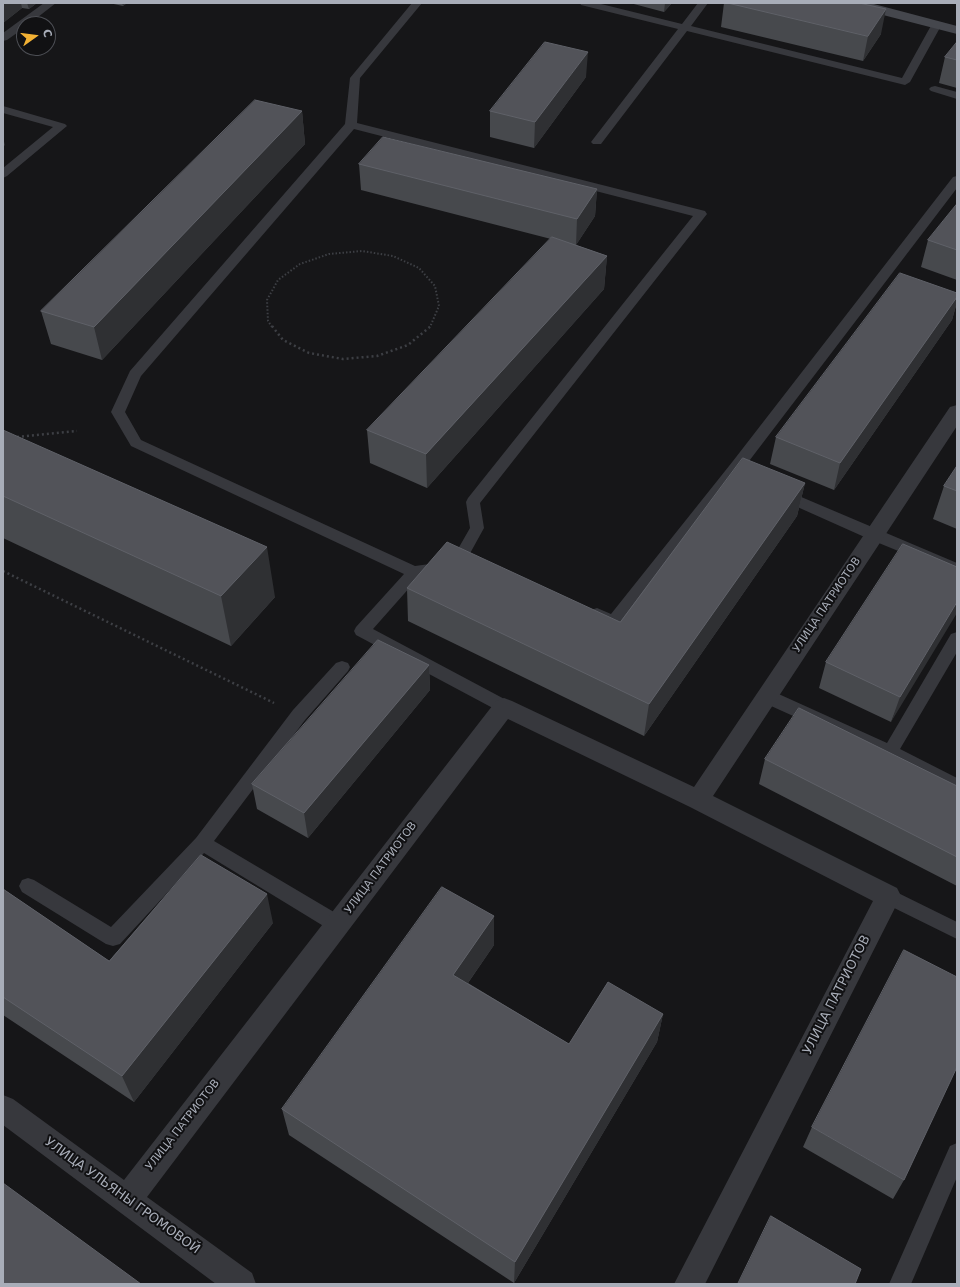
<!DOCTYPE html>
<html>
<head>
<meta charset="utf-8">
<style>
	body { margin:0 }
	#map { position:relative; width:960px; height:1287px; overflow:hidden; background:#161618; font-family:"DejaVu Sans",sans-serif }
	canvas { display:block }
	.frame { position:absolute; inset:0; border:4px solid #a8adb8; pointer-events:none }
	.north { position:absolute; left:16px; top:16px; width:40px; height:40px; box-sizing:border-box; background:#111113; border:1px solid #4d4f55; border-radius:50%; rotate:76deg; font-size:11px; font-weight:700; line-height:16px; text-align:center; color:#a8adb8 }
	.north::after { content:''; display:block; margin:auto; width:14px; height:18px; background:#f2b134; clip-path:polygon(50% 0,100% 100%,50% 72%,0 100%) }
</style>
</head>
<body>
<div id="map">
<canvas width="960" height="1287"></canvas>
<div class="frame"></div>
<div class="north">С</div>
</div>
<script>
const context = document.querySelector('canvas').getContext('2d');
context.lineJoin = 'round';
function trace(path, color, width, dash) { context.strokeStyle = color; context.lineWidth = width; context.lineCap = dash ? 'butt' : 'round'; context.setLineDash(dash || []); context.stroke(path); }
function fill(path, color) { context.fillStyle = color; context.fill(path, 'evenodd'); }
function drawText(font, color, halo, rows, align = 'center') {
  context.font = font + ' "DejaVu Sans",sans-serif'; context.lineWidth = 4; context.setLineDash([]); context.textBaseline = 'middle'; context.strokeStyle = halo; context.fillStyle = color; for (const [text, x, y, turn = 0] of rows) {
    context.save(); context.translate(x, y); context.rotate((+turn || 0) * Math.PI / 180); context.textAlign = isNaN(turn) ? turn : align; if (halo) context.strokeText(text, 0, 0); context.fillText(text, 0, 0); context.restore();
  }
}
trace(new Path2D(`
	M272 327 268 321 267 300 278 280 300 264 329 254 362 251 393 256 419 268 435 286 439 306 430 327`), '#3d3f44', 2, [1.5, 2]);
trace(new Path2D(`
	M272 326 283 340 309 353 343 359 377 356 408 345 431 326
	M17 437 77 431
	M3 571 274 703`), '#3d3f44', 2.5, [2, 3]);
fill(new Path2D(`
	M44 3H56L29 24H24V28L7 40 3 41V33Z
	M412 3H422L360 78 357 123 705 211 707 214 480 503 484 528 468 557 446 572 419 577 373 629 510 702 512 707 510 712 504 714 356 635 354 631 356 627 404 574 131 446 111 412 130 371 345 124 350 78ZM354 129 693 216 468 498 466 502 470 528 458 549 437 563 415 566 141 440 125 412 141 376Z
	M580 3H597L682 24 698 3H708L691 26 902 78 933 22 937 21 942 24 910 82 905 85 687 31 601 144H593L591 142 678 29 581 5Z
	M935 86 957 92V99L931 91 929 89 931 87Z
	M3 106 65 124 67 126 7 176 3 178V168L53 127 3 113Z
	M957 176V188L743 469 619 626 613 628 591 618 589 614 591 610 597 608 611 614 733 461 953 177Z
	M780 488 957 563V575L869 539 775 497 773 493 775 489Z
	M957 632V652L900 749 957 778V793L884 757 760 701 758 696 760 691 766 690 772 691 887 743 951 634Z
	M342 661 348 663 350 667 348 671 305 720 214 841 344 918 346 924 344 930 337 932 330 930 204 853 120 944 113 946 106 944 22 892 19 886 22 880 28 878 34 880 111 927 196 838 293 710 336 663Z
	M888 888 957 922V939L882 902 879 896 882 890Z
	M957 1143V1177L911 1284H889L950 1146Z`), '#37383d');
fill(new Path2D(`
	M957 405V426L713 796 897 888 901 896 705 1284H674L873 901 690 807 508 719 147 1197 252 1273 256 1284H216L3 1125V1095L13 1099 124 1180 496 701 504 698 512 701 694 787 950 407Z`), '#37383d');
fill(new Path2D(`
	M846 3H870L957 26V34L848 6Z`), '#45474d');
fill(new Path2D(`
	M3 3H37L29 9 22 8 3 23Z
	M109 3H127L123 6Z
	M630 3H672L664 12Z
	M724 3H859L881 34 863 61 721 27Z
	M957 42V88L939 83 945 57Z
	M586 77 534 148 490 137V111Z
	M302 111 305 144 102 360 51 344 41 311Z
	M359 164 597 189 595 216 576 245 607 256 604 289 427 488 370 463 367 430 551 239 361 190Z
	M957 204V280L921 267 928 240Z
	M957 293V302L952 320 834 490 770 464 776 437Z
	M3 430 275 597 231 646 3 538Z
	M957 466V529L933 519 944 486Z
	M805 483 797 516 644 736 408 621 407 588 620 622Z
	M957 567 891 722 819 688 826 662Z
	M429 665 430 690 308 838 257 809 252 784Z
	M765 759 957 786V886L759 784Z
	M3 889 109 961 273 923 134 1102 3 1015Z
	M494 916V945L468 983 569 1044 663 1014 657 1042 514 1283 289 1135 282 1109Z
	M812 1127 904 1180 893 1199 803 1147Z`), '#47494d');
fill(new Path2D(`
	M3 3H21L22 8 3 23Z
	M27 3H37L29 9Z
	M122 3H127L123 6Z
	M665 3H672L664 12Z
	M886 9 881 34 863 61 868 36Z
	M588 52 586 77 534 148 535 122Z
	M302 111 305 144 102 360 94 327Z
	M3 138 5 145 3 147Z
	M597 189 595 216 576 245 577 219Z
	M607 256 604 289 427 488 426 454Z
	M957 297V302L952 320 834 490 840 463Z
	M805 483 797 516 644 736 649 704Z
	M267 547 275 597 231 646 221 596Z
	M957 602V613L891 722 900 697Z
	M429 665 430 690 308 838 304 813Z
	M267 894 273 923 134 1102 122 1076Z
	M494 916V945L454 1003 453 975Z
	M663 1014 657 1042 514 1283 515 1262Z`), '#2f3033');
const building = new Path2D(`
	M728 3H859L886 9 868 36Z
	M545 42 588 52 535 122 490 111Z
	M957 42V60L945 57Z
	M255 100 302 111 94 327 41 311Z
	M383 137 597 189 577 219 359 164Z
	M957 204V250L928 240Z
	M552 237 607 256 426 454 367 430Z
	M900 273 957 293V297L840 463 776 437Z
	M3 430 267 547 221 596 3 496Z
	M743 458 805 483 649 704 407 588 447 542 620 622Z
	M957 466V491L944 486Z
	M903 544 957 567V602L900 697 826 662Z
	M378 640 429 665 304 813 252 784Z
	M799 708 957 786V857L765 759Z
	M201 855 267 894 122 1076 3 997V889L109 961Z
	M442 887 494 916 453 975 569 1044 608 982 663 1014 515 1262 282 1109Z
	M904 950 957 977V1067L904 1180 812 1127Z
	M3 1183 141 1284H3Z
	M771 1216 861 1269 855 1284H738Z`);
fill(building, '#525359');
trace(building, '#5f6168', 1);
drawText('11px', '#a8adb8', '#111113', [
	["УЛИЦА ПАТРИОТОВ",827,605,-56],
	["УЛИЦА ПАТРИОТОВ",381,868,-53],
	["УЛИЦА ПАТРИОТОВ",183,1125,-52]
]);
drawText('13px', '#a8adb8', '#111113', [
	["УЛИЦА ПАТРИОТОВ",837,995,-63],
	["УЛИЦА УЛЬЯНЫ ГРОМОВОЙ",122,1196,36]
]);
</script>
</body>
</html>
